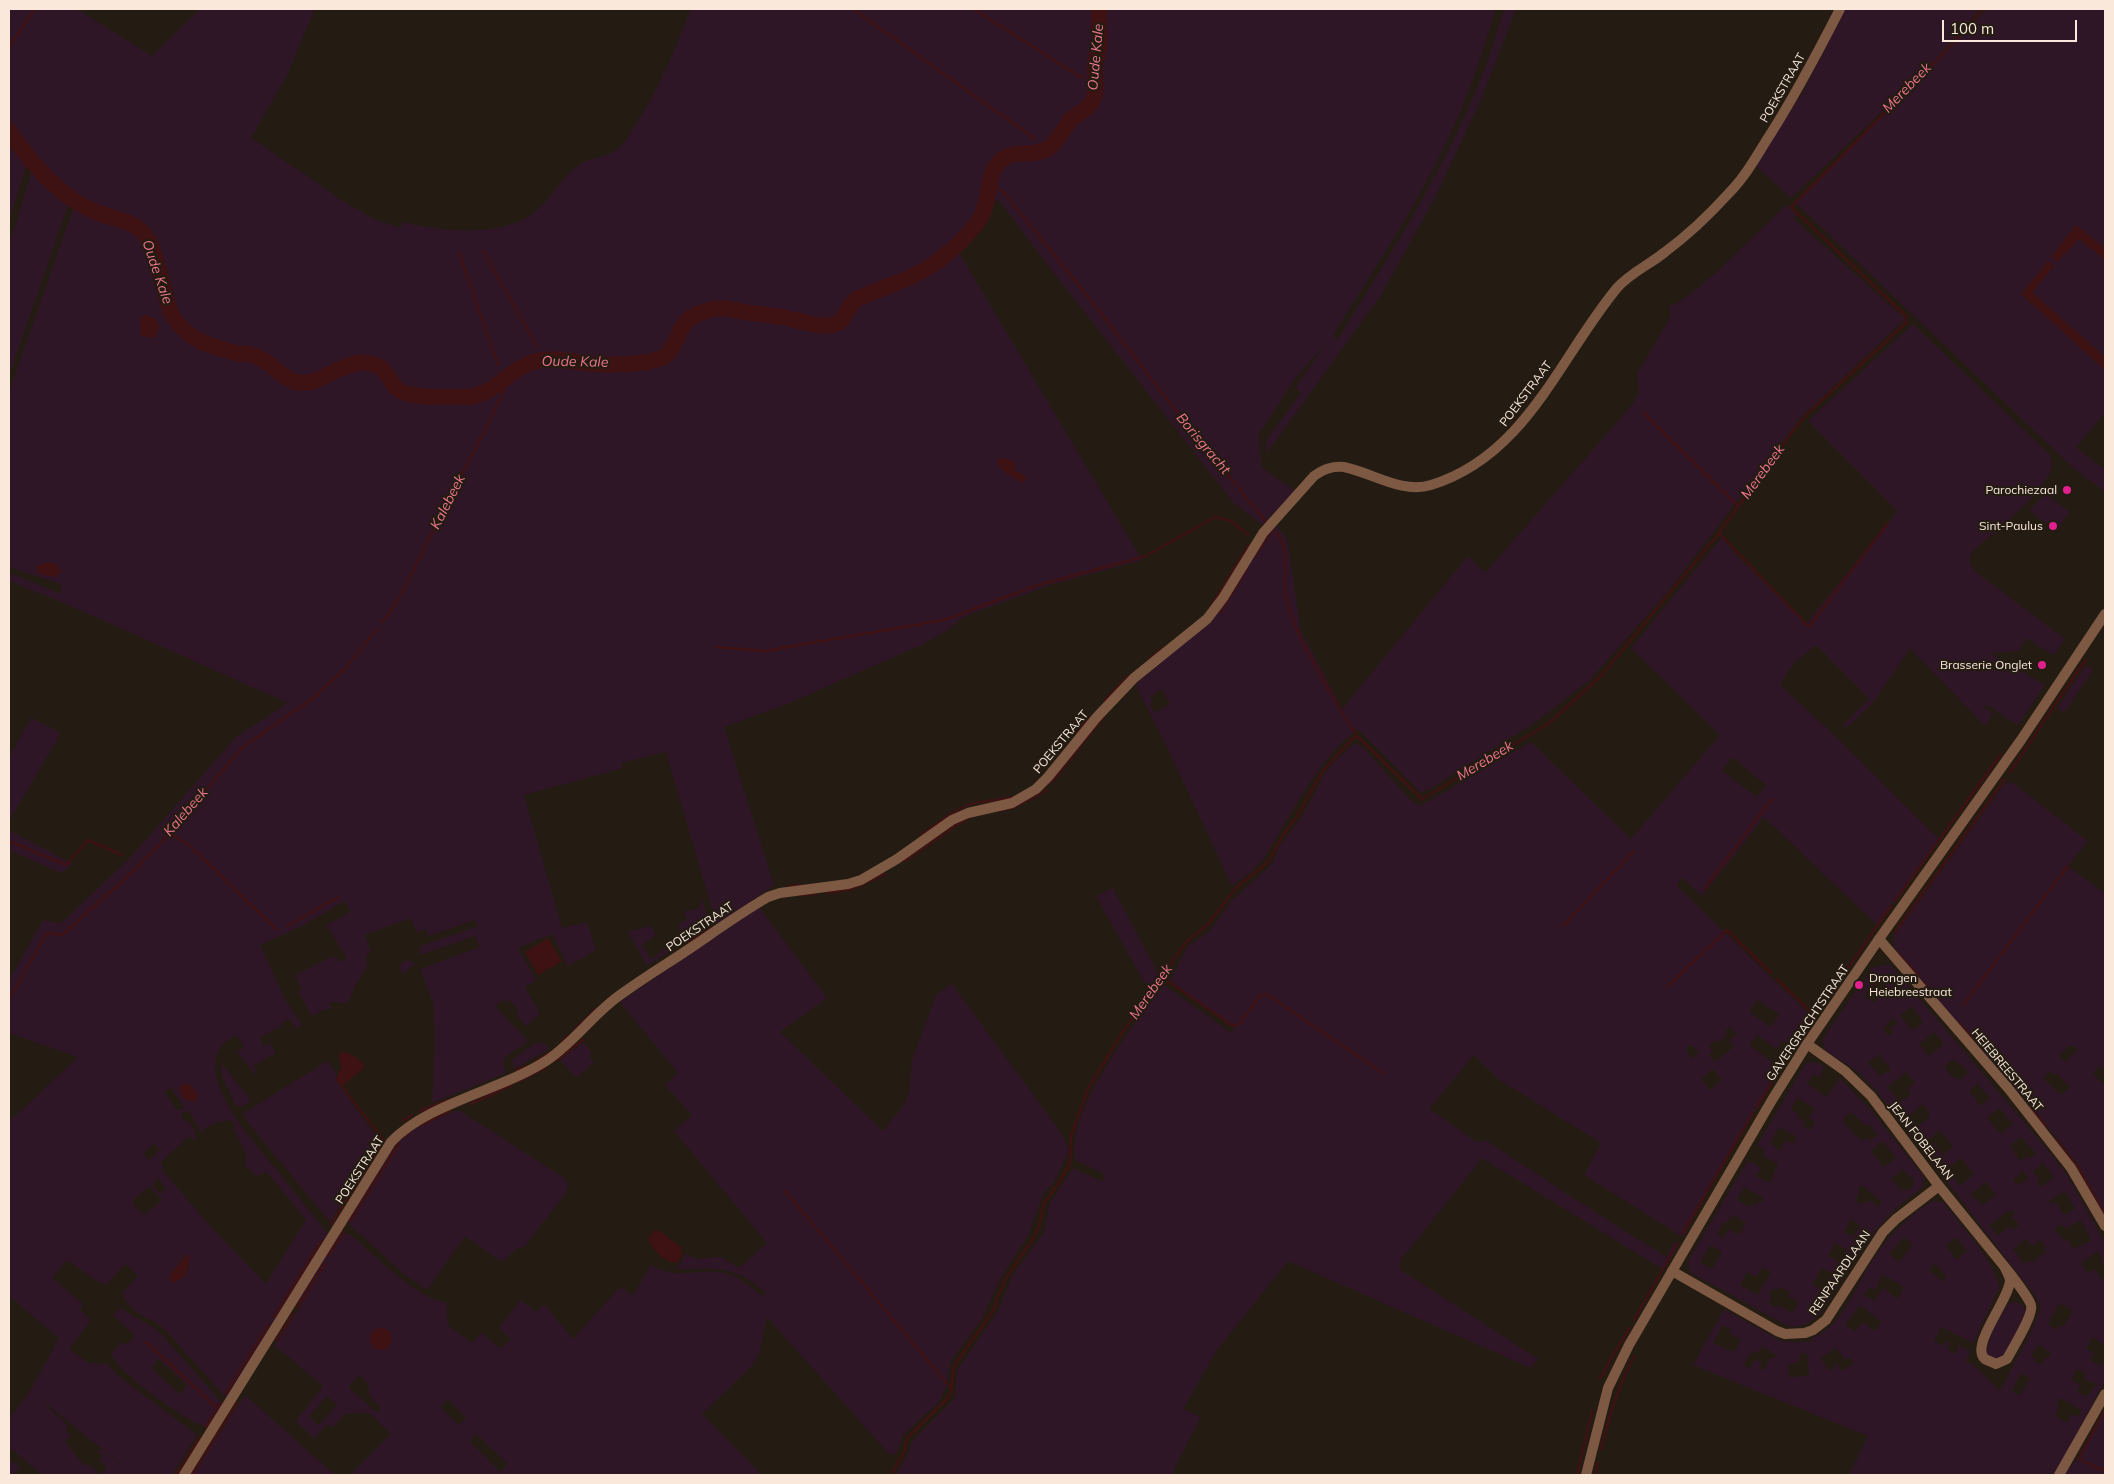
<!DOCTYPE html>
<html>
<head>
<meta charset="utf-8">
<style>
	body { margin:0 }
	#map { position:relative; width:2114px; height:1484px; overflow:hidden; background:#241c12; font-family:Mulish,sans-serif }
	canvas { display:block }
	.frame { position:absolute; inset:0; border:10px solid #fae9db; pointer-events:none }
	.scale { position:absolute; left:1942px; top:20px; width:135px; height:22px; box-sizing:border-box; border:2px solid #fae9db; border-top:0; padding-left:6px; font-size:15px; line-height:18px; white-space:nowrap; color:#fae9db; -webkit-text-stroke:4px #241c12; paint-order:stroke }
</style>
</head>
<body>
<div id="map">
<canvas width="2114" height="1484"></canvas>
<div class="frame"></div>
<div class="scale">100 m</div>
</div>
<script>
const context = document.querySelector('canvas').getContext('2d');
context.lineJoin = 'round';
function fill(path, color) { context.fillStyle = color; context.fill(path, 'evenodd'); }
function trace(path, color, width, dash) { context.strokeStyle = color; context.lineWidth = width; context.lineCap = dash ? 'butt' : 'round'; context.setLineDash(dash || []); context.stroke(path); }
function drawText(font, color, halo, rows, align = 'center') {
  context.font = font + ' Mulish,sans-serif'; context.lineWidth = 4.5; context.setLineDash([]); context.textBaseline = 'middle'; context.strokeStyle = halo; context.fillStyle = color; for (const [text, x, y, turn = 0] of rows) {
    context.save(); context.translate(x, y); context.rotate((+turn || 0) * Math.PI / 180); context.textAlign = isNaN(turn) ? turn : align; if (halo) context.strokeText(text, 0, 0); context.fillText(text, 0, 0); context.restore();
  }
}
fill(new Path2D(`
	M9 9H77L152 56 200 9H315L287 75 251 138 332 193 337 198 376 220 400 228 403 222C441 232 502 238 535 212 551 200 560 179 576 167 590 156 605 160 620 147 626 141 631 132 635 125 661 86 674 51 691 9H1496C1485 42 1475 77 1461 110 1429 187 1378 264 1333 335L1337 340C1387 260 1437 181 1474 95 1487 67 1495 38 1504 9H1516L1481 100 1436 196 1381 295 1267 453 1266 444 1269 436 1301 393 1295 388 1328 341 1296 377 1258 435 1262 468 1295 491 1262 525 1233 502 1043 259 998 199 989 209 988 222 977 230 958 251 1142 560 1050 585 963 617 948 630 921 645 792 702 724 727 774 885 717 926 666 752 621 763 623 768 524 795 562 928 587 922 596 950 568 966 552 934 518 948 536 980 525 987 540 1014 526 1026 517 1016 519 1014 516 1011 518 1009 509 999 505 1003 502 1000 495 1006 528 1041 503 1059 506 1073 432 1103 435 1039 433 1002 420 969 480 947 475 936 420 955V946L477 927 475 920 428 936 425 929 417 933 410 918 365 935 371 952 367 953 368 957 365 958 368 965 355 986 348 1003 329 1002 333 1009H325L312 1016 298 992 302 989 295 975 333 956 335 958 336 957 340 962 347 958 326 925 351 912 345 901 302 926 260 945 285 999 302 1025 292 1031 291 1030 296 1027 288 1019 281 1024 282 1026 260 1037 264 1047 270 1043 276 1053 253 1066 257 1072 255 1074 237 1052 244 1047 237 1035C178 1061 255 1144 278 1171 294 1192 311 1213 328 1234L228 1400C207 1377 187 1353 165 1330 149 1314 133 1319 122 1293L138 1276 127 1265 125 1264 106 1285 95 1280 67 1260 52 1278 83 1304 80 1310 91 1320 69 1349 88 1363 108 1364 117 1375 197 1435 172 1475H43L11 1449 9 1451V1419L30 1391 59 1338 9 1296V1120L22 1110 78 1057 9 1033V980L43 920 58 923 62 922 128 860 236 737 288 703 64 603 9 581V573L62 594 61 584 9 567V392L74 206C97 218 125 222 145 241 156 280 161 336 206 350 221 354 240 354 255 360 274 368 287 388 309 387L357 367 360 359C340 361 324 376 304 380 287 373 274 361 257 354 228 341 191 346 175 312 163 287 160 258 149 232L129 220 91 205 61 190 27 150 9 121ZM171 1088 184 1107 178 1111 164 1092ZM188 1110 202 1133 204 1132 203 1129 220 1121 221 1123 231 1119 235 1126 233 1128 246 1153 245 1166 256 1176 267 1172 306 1220 266 1284 211 1227 162 1170 164 1168 160 1163 189 1136 194 1140 196 1137 194 1134 196 1133 188 1120 185 1122 180 1115ZM154 1144 160 1150 149 1160 143 1153ZM158 1178 166 1188 160 1194 152 1184ZM149 1186 162 1200 144 1215 140 1210H137L132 1201ZM185 1255 189 1256C188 1273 188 1277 171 1283L170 1275ZM38 1397 133 1474 100 1449 97 1452 103 1456 99 1460 107 1468 101 1475 88 1464 85 1466 65 1442 71 1435 65 1430 68 1426Z
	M1845 9H1980L1932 64 1791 198 1755 165 1803 92Z
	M1987 9H2105V248L2076 225 2077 241 2080 240 2105 260V357L2034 294 2033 291 2054 266 2048 261 2022 293V295L2105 370V413L2076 447 2105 470V492L2071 466 1795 202 1911 88Z
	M9 146 27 163 9 222Z
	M32 170 69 203 9 376V246Z
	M1786 205 1797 215 1793 218 1905 319 1802 416 1670 589 1589 681 1537 721 1430 789 1421 793 1358 729C1320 756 1291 815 1266 855 1258 867 1244 877 1232 886L1169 751 1136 686 1139 681 1212 620 1260 543 1276 525 1287 539 1301 631 1342 709 1468 556 1485 573 1632 405 1639 392 1637 374 1671 316 1669 306C1691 303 1765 224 1786 205ZM1162 689 1170 704 1154 713 1150 704 1153 702 1150 696Z
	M1913 324 2049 454C2050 458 2053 461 2052 465 2050 489 1990 536 1971 553 1969 562 1970 566 1976 572L2065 639 2054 655 2026 638 2018 651 1989 653 2045 685 2018 725 1986 704 1984 707 1993 714 1985 726 1910 648 1873 703 1846 728 1843 725 1869 699 1816 645 1793 664 1780 685 1834 735 1939 839 1877 925 1764 817 1702 896 1682 878 1676 885 1812 1017 1733 1147 1683 1237 1584 1175 1601 1143 1498 1079 1474 1055 1429 1109 1477 1142 1485 1140 1578 1201 1666 1257 1674 1242 1679 1245 1664 1270 1482 1158 1399 1262 1401 1270 1538 1359 1531 1368 1288 1261 1217 1350 1183 1409 1201 1417 1171 1475H896L909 1452 912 1441 955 1398 957 1370 998 1311 1012 1276 1044 1232 1050 1203 1073 1168 1103 1182 1104 1174 1075 1160C1067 1108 1133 1026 1164 985L1230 1032 1235 1029 1170 980 1188 946 1210 931 1231 901 1273 863 1279 847 1304 813 1323 776 1333 763 1355 743 1364 748 1409 799 1420 806 1531 742 1631 839 1720 735 1631 648 1722 537 1736 555 1806 624 1897 511 1808 421ZM1732 757 1766 785 1757 797 1722 771ZM1757 1000 1779 1014 1771 1027 1749 1012ZM1730 1027 1737 1034 1729 1040 1734 1046 1716 1062 1709 1055 1713 1051 1709 1046 1716 1039 1719 1042 1727 1034 1725 1031ZM1757 1035 1776 1049 1783 1040 1790 1046 1776 1065 1749 1045ZM1691 1044 1699 1052 1691 1059 1686 1049ZM1713 1069 1722 1080 1710 1090 1701 1079Z
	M2045 494 2070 512 2056 531 2029 510Z
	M2086 665 2093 670 2064 713 2057 708Z
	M31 718 61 733 9 821V757Z
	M2010 781 2088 841 2068 866 2105 894V1071L2100 1066 2093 1074 2103 1084 2105 1082V1215L2078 1165 2021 1093 2018 1095 1920 981 1894 947V936L2005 783 2008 784ZM2070 1045 2078 1049 2065 1062 2059 1055ZM2050 1071 2054 1075 2057 1074 2070 1087 2061 1095 2043 1078Z
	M9 830 73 864 61 873 9 850Z
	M1113 888 1158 974 1148 989 1096 896Z
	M701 893 710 926 686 942 678 924 687 920 684 912C699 908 703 911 701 893Z
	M759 907 827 998 780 1032 883 1131 905 1103 909 1093 912 1060 936 995 952 984 1064 1137 1069 1151 1054 1182 1044 1192 1028 1235 998 1283 982 1319 951 1361 946 1387 939 1402 904 1434 896 1453 890 1455 767 1317 759 1353 752 1366 702 1414 762 1475H350L391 1434 369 1413H346L332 1428 328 1424 314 1439 296 1421 323 1386 277 1347H273L301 1306 298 1302V1300L341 1232 351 1235C371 1252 421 1302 446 1302L448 1326 472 1343 481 1333 501 1349 511 1339 499 1328 521 1300 536 1312 544 1304 573 1339 620 1287 633 1296 651 1265C678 1282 701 1266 728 1274 741 1278 752 1288 762 1296L766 1293C735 1265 715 1268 677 1269L685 1254 696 1259 722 1257 739 1268 767 1243 674 1131 692 1115 665 1085 678 1073 620 1002ZM359 1375 369 1385 367 1388 370 1391 368 1394 381 1408 377 1413 348 1387ZM327 1396 337 1405 328 1415 329 1416 318 1425 309 1416ZM448 1399 466 1418 459 1425 440 1407ZM476 1434 508 1464 500 1472 469 1441Z
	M651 926 656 935 642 945 651 959 666 948 668 952 647 966 628 932Z
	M407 960 415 964 403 974 399 968 400 964Z
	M1890 964 2051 1154 2067 1175 2105 1243V1264L2103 1265 2102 1262 2103 1260 2098 1251 2081 1263 2087 1273 2095 1269 2101 1280 2105 1278V1345L2092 1337 2086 1349 2094 1353 2090 1360 2101 1366 2105 1359V1380L2055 1475H1849L1868 1436 1693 1365 1724 1309 1783 1342H1812L1811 1339C1843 1325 1855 1288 1872 1261 1887 1237 1909 1216 1932 1201L1943 1202C1958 1222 1998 1265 1999 1288L1973 1343 1941 1327 1934 1341 1943 1346 1946 1341 1950 1343 1947 1349 1955 1354 1959 1345 1970 1351 1966 1361 1977 1368 2000 1391 2031 1332 2041 1308 2036 1297 1875 1089 1856 1070 1826 1051 1822 1040 1872 968ZM1879 975 1888 980 1874 1003 1864 996 1870 988H1872ZM1912 1006 1923 1023 1913 1031 1900 1016ZM1893 1018 1897 1023 1890 1029 1893 1032 1889 1036 1883 1029ZM1934 1032 1944 1044 1929 1056 1919 1044ZM1879 1054 1891 1070 1880 1076 1868 1063ZM1953 1059 1958 1064 1960 1063 1968 1072 1960 1080 1953 1077 1944 1067ZM1906 1072 1915 1083 1907 1089 1911 1094 1900 1102 1887 1087ZM1977 1083 1990 1098 1981 1106 1969 1091ZM1923 1104 1930 1113 1927 1115 1929 1118 1916 1128 1913 1125 1915 1123 1909 1115ZM1999 1108 2013 1124 2001 1134 1987 1118ZM1940 1130 1953 1147 1943 1155 1934 1143 1932 1145 1928 1140ZM2021 1137 2036 1153 2030 1159 2027 1156 2020 1161 2010 1146ZM1961 1158 1974 1174 1960 1186 1947 1169ZM2043 1163 2054 1177 2042 1187 2037 1181 2039 1179 2033 1172ZM2023 1171 2029 1178 2018 1185 2013 1180ZM1986 1182 1996 1195 1983 1205 1970 1194ZM2065 1191 2075 1209 2064 1215 2056 1202 2052 1205 2049 1200ZM2011 1209 2015 1214 2012 1217 2019 1225 2013 1230 2010 1226 1997 1236 1989 1225ZM2081 1220 2091 1241 2073 1249 2068 1239 2064 1241 2059 1233 2057 1234 2054 1229 2062 1224 2065 1229ZM1904 1237 1913 1245 1899 1262 1889 1254ZM1956 1237 1967 1251 1956 1260 1946 1245ZM2026 1239 2032 1246 2040 1240 2046 1247 2044 1250 2045 1252 2032 1263 2030 1260 2024 1264 2013 1249ZM1935 1263 1946 1276 1943 1282 1929 1270ZM1882 1274 1904 1287 1898 1299 1883 1288 1875 1301 1864 1295 1869 1287 1875 1290ZM2059 1303 2073 1310 2064 1327 2060 1325 2057 1330 2048 1324ZM1860 1305 1882 1322 1875 1331 1862 1322 1855 1332 1845 1325ZM1723 1325 1731 1329 1729 1333 1741 1340 1734 1352 1713 1343ZM2039 1344 2051 1353 2048 1358 2046 1357 2041 1365 2034 1361 2035 1358 2031 1356ZM1764 1346 1776 1355 1773 1359 1770 1358 1764 1370 1759 1368 1762 1363 1755 1359 1750 1369 1743 1365 1752 1351 1757 1353ZM1836 1347 1845 1360 1849 1357 1854 1363 1842 1371 1836 1362 1833 1364 1835 1367 1829 1371 1821 1358ZM1807 1353 1809 1376 1789 1377 1788 1364 1797 1363V1361H1800L1799 1354ZM2077 1369 2087 1374 2084 1378 2096 1384 2087 1397 2077 1392 2080 1385 2071 1380ZM2021 1373 2030 1378 2020 1396 2012 1391ZM2060 1398 2082 1410 2078 1417 2072 1414 2067 1423 2055 1416 2059 1407 2056 1405Z
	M584 1042 592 1053 589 1056 594 1062 576 1078 560 1060Z
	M543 1043 550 1048 514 1069 512 1060 534 1044Z
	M327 1061 337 1074 336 1079 338 1084 380 1141 330 1222 249 1124 244 1116V1113Z
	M1816 1062 1824 1067 1819 1077 1813 1074 1807 1084 1827 1097 1840 1078 1876 1116 1924 1177 1923 1187C1913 1195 1902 1202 1893 1211 1864 1240 1842 1277 1822 1312 1813 1321 1802 1328 1788 1326L1690 1272 1688 1261 1748 1160 1761 1168 1756 1176 1770 1183 1778 1164 1762 1155 1765 1150 1757 1145 1806 1063ZM1797 1098 1815 1108 1809 1118 1815 1122 1810 1130 1803 1126 1805 1122 1797 1117 1798 1114 1791 1109ZM1851 1112 1866 1126 1869 1124 1877 1135 1870 1141 1867 1138 1862 1141 1857 1135 1855 1136 1842 1120ZM1779 1127 1797 1137 1793 1144 1786 1140 1780 1151 1770 1143ZM1883 1141 1896 1158 1884 1167 1871 1151ZM1903 1169 1910 1178 1912 1176 1915 1179 1912 1182 1914 1186 1907 1191 1904 1188 1901 1191 1891 1178ZM1862 1185 1882 1202 1878 1207 1871 1200 1868 1203 1865 1201 1861 1205 1855 1199 1859 1195 1858 1188ZM1744 1187 1762 1197 1763 1199 1762 1202H1759L1756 1206 1751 1203 1749 1207 1737 1200ZM1732 1215 1746 1223 1739 1235 1729 1229 1723 1238 1717 1234 1724 1222 1727 1223ZM1851 1219 1861 1226 1853 1237 1844 1232ZM1835 1243 1847 1250 1839 1262 1828 1256ZM1710 1245 1722 1252 1712 1269 1700 1263ZM1763 1267 1771 1272 1758 1295 1740 1285 1747 1272 1756 1277ZM1822 1268 1833 1274 1822 1290 1812 1284ZM1780 1287 1790 1292 1788 1296 1799 1302 1792 1313 1778 1305 1776 1308 1768 1303 1772 1297 1769 1295 1772 1289 1777 1290Z
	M222 1064 251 1100 242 1107 236 1106 222 1077 221 1066Z
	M459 1110 564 1178C569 1183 569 1186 566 1193L524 1247 518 1248 502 1262 465 1236 427 1290 404 1274 350 1225 348 1220C363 1198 385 1154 404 1137 420 1123 439 1117 459 1110Z
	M2013 1302C2022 1302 2026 1307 2026 1317L2003 1357 1995 1360 1986 1354C1987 1342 2002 1306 2013 1302Z
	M120 1308 154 1328 163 1336 223 1404 208 1428C185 1420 120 1375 111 1354L122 1342 127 1345 135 1336 113 1315ZM159 1359 187 1385 180 1394 151 1368Z
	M245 1395 335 1475H192Z
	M2105 1408V1475H2064L2078 1458Z
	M9 1459 20 1468 12 1475H9Z`), '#2e1627');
fill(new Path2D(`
	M2076 225 2105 248V260L2079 239 2057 262 2051 257Z
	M2048 261 2054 266 2033 291 2034 294 2105 357V370L2022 295V293Z
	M147 315 157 320 159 326 155 338 141 336 140 320 142 316Z
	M1003 458 1016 462 1014 470 1020 474H1024L1026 480 1022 483 1002 470 997 463 998 459Z
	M48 562 57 565 61 572 56 577 43 575 37 572V566Z
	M548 938 562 961 538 975 525 952Z
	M342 1052C349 1052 358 1058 363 1063L364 1068 342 1086 338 1084 336 1079 341 1068 339 1054Z
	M185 1083C192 1084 198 1092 198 1099L192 1102 183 1098 179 1088Z
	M655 1230 661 1232 681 1247 682 1255 677 1263C666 1264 650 1248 648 1238Z
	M187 1254 189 1256C188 1273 188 1277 171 1283L169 1279 170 1275Z
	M370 1339a11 11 0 1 1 22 0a11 11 0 1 1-22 0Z`), '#3e1113');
trace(new Path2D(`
	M853 9 1035 139
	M974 9 1082 78
	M9 47 35 9
	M990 181 1005 194 1100 312 1194 434 1268 524
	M483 251 537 346
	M459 252 498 365
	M1643 412 1738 506
	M1272 528C1294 548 1281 572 1286 597 1292 624 1305 647 1318 671 1331 694 1343 715 1358 737
	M1719 533 1809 627 1888 523
	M1254 557 1270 534
	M1213 603 1249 545
	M1220 613 1247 568
	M382 622 396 604 491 418 502 394 507 377
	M716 647 765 651 944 620 1035 586 1146 556 1215 517 1231 521 1248 535
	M1150 658 1165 647
	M1105 700 1128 676
	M1077 733 1088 719
	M2010 772 2086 659
	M1051 783 1105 715
	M996 811 1015 807 1047 790
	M169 832 190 846 277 930
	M921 835 949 815 969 804 1014 797
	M9 841 66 865 88 840 122 855
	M905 861 955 826 968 819
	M790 886 801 885
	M1704 889 1772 799
	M827 893 852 889 885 874
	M800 895 816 894
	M1895 901 2001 754
	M287 926 338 897
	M1562 927 1634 851
	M1895 932 2005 779
	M689 942 711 928
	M1897 952 1918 975
	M1162 977 1233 1026 1239 1024 1261 995 1266 994 1383 1073
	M1923 982 1935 996
	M1667 987 1727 930 1771 973
	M9 999 47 933 62 935 137 868 164 839 242 748 313 698 346 668 377 629
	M1963 1005 2068 866
	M1821 1007 1891 906
	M1959 1023 1974 1041
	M574 1030 596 1009
	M560 1044 568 1036
	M557 1060 583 1040
	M534 1062 551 1052
	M517 1070 527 1066
	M518 1082 545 1068
	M471 1104 512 1085
	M1756 1108 1814 1015 1777 979
	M2030 1108 2046 1126
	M420 1111 451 1099
	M403 1120 412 1115
	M420 1126 450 1111
	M404 1137 411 1131
	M2056 1140 2078 1167 2105 1215
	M785 1191 950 1387
	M350 1221 399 1144
	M331 1224 384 1141 342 1086
	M1682 1234 1753 1113
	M328 1256 344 1231
	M297 1308 325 1263
	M274 1317 321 1241
	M1634 1320 1677 1244
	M277 1340 293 1314
	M146 1342 217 1408
	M1600 1378 1629 1328
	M226 1393 268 1325
	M2105 1410 2079 1458 2084 1462 2105 1471
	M206 1427 220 1403
	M1601 1449C1609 1416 1618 1387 1634 1356
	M176 1475 199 1438
	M192 1475 237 1403
	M891 1475 904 1452 907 1438 948 1398 951 1393 954 1366 993 1311 1004 1281 1034 1237 1039 1226 1044 1203 1058 1184 1070 1164 1071 1136 1088 1089 1124 1030 1187 941 1208 924 1236 888 1268 862 1283 835 1296 818 1322 772 1353 738 1358 737 1422 799 1548 724 1600 677 1716 537 1792 432 1809 412 1906 323 1907 317 1791 207 1946 51 1983 9
	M1577 1475 1592 1411
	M1595 1475 1598 1463`), '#3e1113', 2.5);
trace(new Path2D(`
	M9 131C31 162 53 190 87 208 104 218 132 218 145 235 154 245 165 295 170 311 184 339 208 346 237 353 243 354 250 354 256 356 271 362 284 381 301 383 324 384 345 357 373 364 386 367 388 379 396 388 406 399 451 397 466 397 492 397 509 370 532 362 551 356 573 362 592 364 612 365 636 365 656 360 676 355 674 336 685 323 694 313 710 309 723 308 744 313 766 314 787 318 802 321 815 327 832 325 847 323 845 306 857 299 875 290 894 285 913 276 938 264 966 240 981 217 991 199 985 175 1001 160 1014 149 1030 157 1045 150 1058 144 1062 128 1072 119 1078 114 1088 109 1092 102 1098 93 1094 79 1095 69 1095 59 1100 49 1100 39 1100 28 1097 19 1100 9`), '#3e1113', 16);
trace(new Path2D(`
	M1879 939 2008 1088 2071 1168 2105 1226
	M1807 1044 1845 1071 1871 1096 1939 1186 2004 1266C2010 1273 2029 1298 2031 1305 2034 1315 2012 1349 2007 1359L1996 1364C1993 1362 1988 1361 1985 1359 1969 1346 2010 1299 2010 1280 2009 1275 2006 1270 2004 1266
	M1672 1271 1777 1331 1785 1334 1805 1333 1813 1330 1826 1320 1883 1232 1896 1219 1939 1186
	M184 1475 391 1142C428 1103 499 1091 546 1061 572 1044 591 1017 616 998 640 980 667 964 692 947 717 930 742 912 768 897L780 893 848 884 861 880 897 859 952 820 968 813 1012 803 1036 789 1048 777 1096 718 1134 678 1207 619 1223 598 1263 533 1314 476C1324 469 1332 466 1344 467 1373 473 1402 494 1431 485 1526 456 1559 358 1617 288 1630 273 1649 265 1665 252 1688 235 1710 214 1729 193 1744 178 1755 159 1766 141 1794 98 1817 54 1840 9
	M2059 1475 2105 1394`), '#7d5944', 10);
trace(new Path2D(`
	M1586 1475 1608 1388 1629 1345 1772 1100 1807 1044 1879 939 2021 740 2105 614`), '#7d5944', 10);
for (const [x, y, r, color] of [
	[2067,490,5,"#e1208d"],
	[2053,526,5,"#e1208d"],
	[2042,665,5,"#e1208d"],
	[1859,985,5,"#e1208d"]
]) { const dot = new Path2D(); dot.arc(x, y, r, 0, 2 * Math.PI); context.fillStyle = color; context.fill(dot); trace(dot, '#241c12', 2); }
drawText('12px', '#fae9db', '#241c12', [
	["POEKSTRAAT",1783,88,-60],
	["POEKSTRAAT",1526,394,-53],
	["POEKSTRAAT",1061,742,-50],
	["POEKSTRAAT",700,927,-34],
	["GAVERGRACHTSTRAAT",1808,1023,-56],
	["HEIEBREESTRAAT",2007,1070,50],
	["JEAN FOBELAAN",1921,1141,52],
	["POEKSTRAAT",360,1170,-57],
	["RENPAARDLAAN",1840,1273,-56]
]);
drawText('12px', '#fae9db', '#241c12', [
	["Parochiezaal",2057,490],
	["Sint-Paulus",2043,526],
	["Brasserie Onglet",2032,665],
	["Drongen",1869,978,"left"],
	["Heiebreestraat",1869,992,"left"]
], 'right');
drawText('italic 14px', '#ed768e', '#241c12', [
	["Oude Kale",1096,57,-85],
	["Merebeek",1907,88,-46],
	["Oude Kale",157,272,71],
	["Oude Kale",575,362,1],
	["Borisgracht",1203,444,50],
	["Merebeek",1763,472,-54],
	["Kalebeek",448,502,-63],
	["Merebeek",1485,761,-31],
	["Kalebeek",186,812,-49],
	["Merebeek",1151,992,-55]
]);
</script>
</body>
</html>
